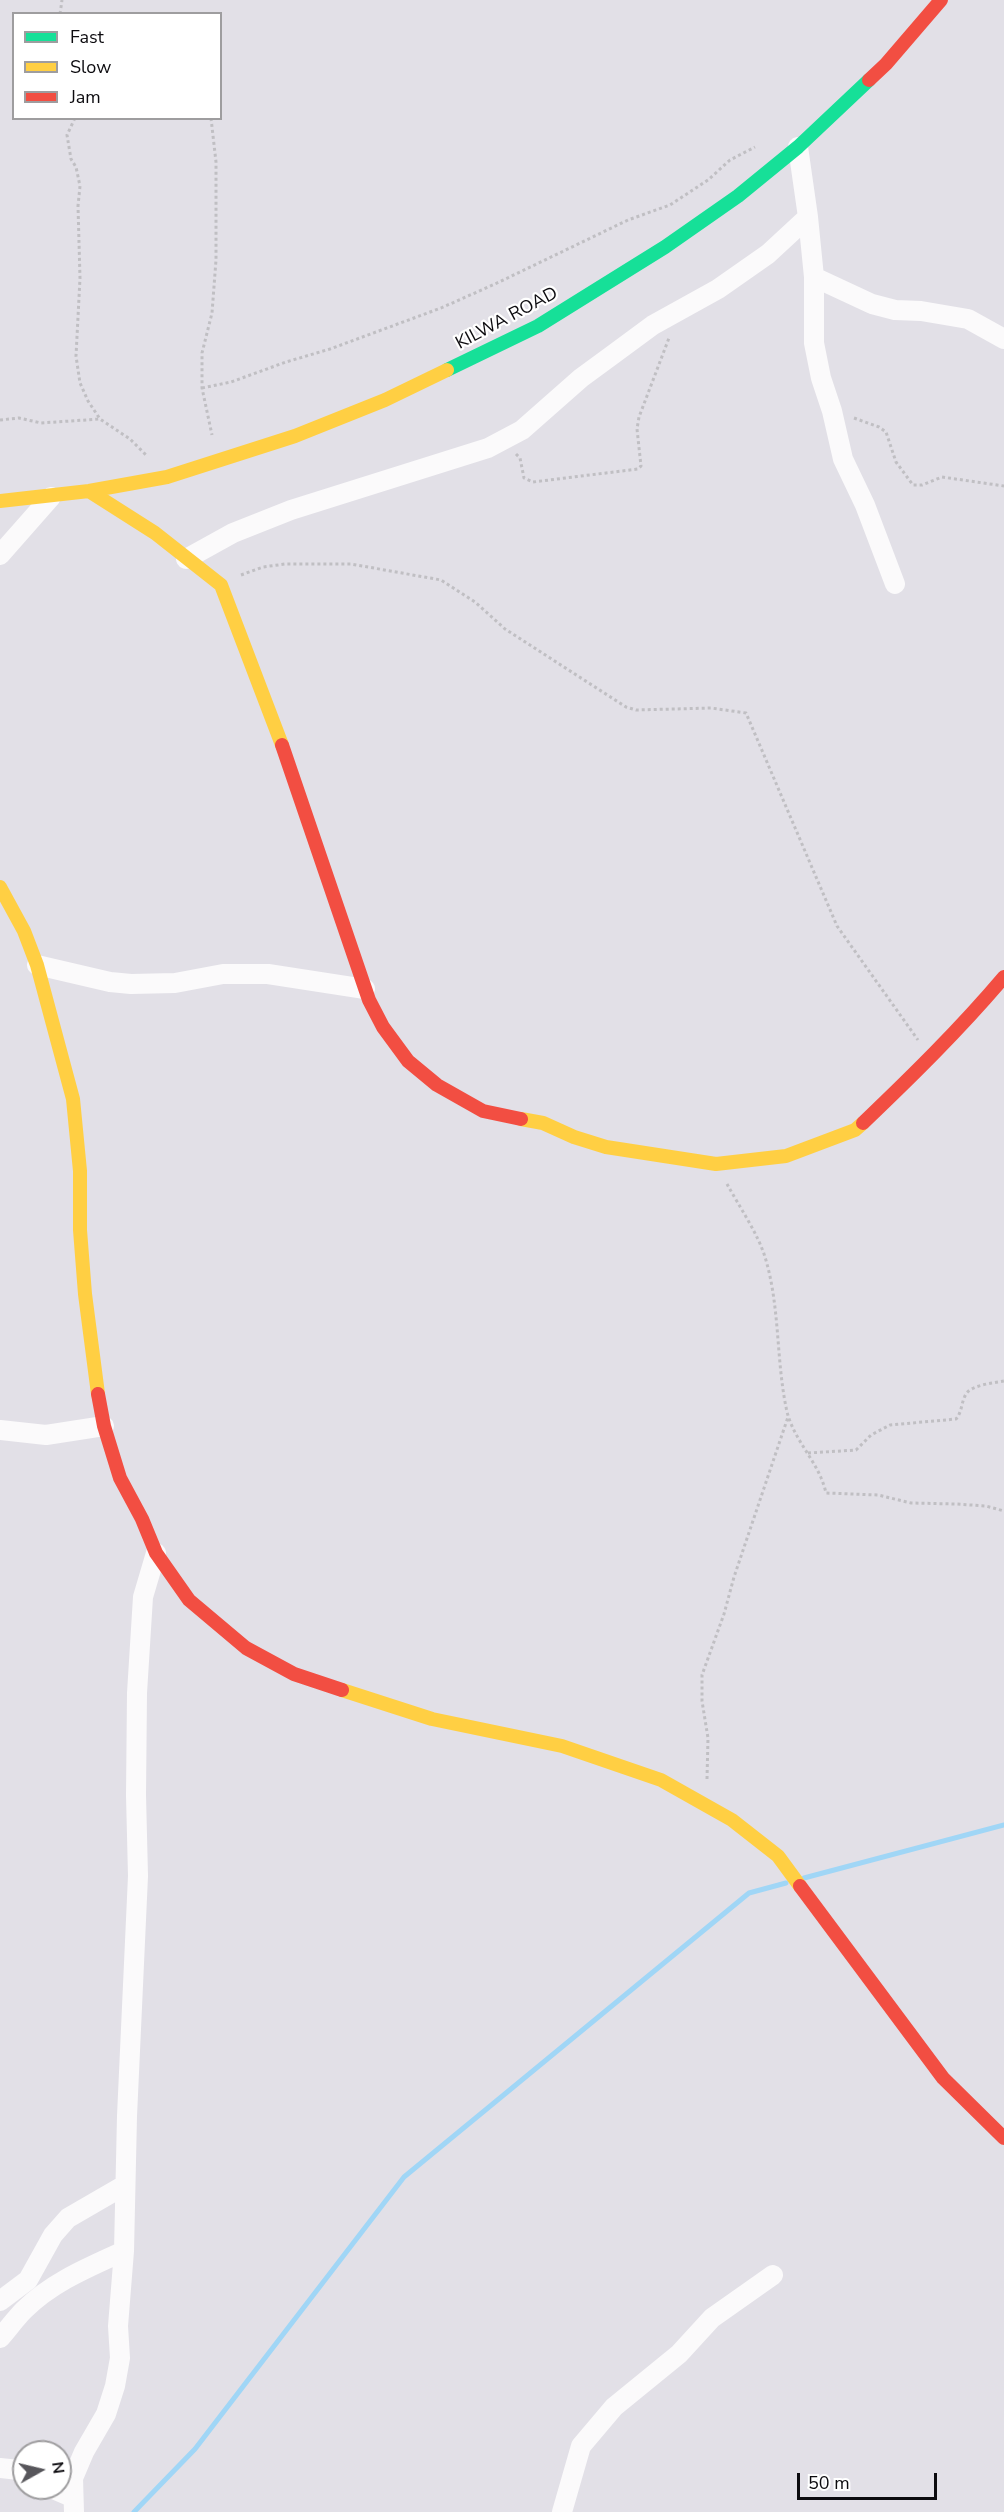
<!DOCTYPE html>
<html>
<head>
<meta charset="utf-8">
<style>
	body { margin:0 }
	#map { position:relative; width:1004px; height:2512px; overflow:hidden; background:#e2e0e7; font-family:"Nunito Sans",sans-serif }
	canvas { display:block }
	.legend { position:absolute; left:12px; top:12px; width:210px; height:108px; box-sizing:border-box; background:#fff; border:2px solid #9e9d9f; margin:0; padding:8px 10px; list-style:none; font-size:18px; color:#0c0b0f }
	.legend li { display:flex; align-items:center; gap:12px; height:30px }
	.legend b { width:30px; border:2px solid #9e9d9f }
	.north { position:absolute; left:12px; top:2440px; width:60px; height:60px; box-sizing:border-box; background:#fff; border:2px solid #9e9d9f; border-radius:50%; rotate:82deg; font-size:16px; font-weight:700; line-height:24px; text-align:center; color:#0c0b0f }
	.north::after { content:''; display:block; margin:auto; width:21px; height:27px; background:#57565b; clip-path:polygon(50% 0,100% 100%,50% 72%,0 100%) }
	.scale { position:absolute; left:797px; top:2473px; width:140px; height:27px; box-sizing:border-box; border:3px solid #0c0b0f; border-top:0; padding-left:8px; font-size:18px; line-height:21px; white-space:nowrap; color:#0c0b0f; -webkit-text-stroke:4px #fff; paint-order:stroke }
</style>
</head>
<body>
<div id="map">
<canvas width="1004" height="2512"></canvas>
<ul class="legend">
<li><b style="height:8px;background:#16e098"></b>Fast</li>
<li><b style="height:8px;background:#ffcf43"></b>Slow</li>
<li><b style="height:8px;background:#f24e42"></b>Jam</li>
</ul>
<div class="north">N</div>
<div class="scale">50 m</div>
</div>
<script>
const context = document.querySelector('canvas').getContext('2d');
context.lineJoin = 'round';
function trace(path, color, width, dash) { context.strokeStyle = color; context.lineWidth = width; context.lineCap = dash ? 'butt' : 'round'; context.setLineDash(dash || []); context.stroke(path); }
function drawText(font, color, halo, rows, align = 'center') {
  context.font = font + ' "Nunito Sans",sans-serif'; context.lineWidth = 4.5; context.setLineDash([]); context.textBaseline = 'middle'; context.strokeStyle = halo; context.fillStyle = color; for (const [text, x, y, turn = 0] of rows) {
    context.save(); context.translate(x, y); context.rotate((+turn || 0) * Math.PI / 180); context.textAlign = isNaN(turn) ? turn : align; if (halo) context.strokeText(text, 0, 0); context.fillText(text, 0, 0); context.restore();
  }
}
trace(new Path2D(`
	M804 1878 1004 1825
	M134 2512 195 2449 404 2177 749 1893 786 1883`), '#a0d6f6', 5);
trace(new Path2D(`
	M60 14 62 0
	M75 118 67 135 71 159 76 167 80 186 78 206 80 278 76 356 80 383 88 401 100 419 130 439 146 455
	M211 118 216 162V260L212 313 202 353V388L212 435
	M202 388 231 382 286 362 330 349 441 308 495 284 628 220 670 205 708 180 730 160 755 147
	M854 418 879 427 886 432 896 462 913 485H922L942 477 1004 486
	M0 420 19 418 41 423 100 419
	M516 454 520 458 524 478 533 482 638 469 641 466 637 429 639 417 669 338
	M241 575 263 567 285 564H351L441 580 475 602 505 629 626 707 636 710 711 708 746 713 837 926 918 1040
	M727 1184C739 1206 758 1234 765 1257 780 1306 776 1358 786 1407 792 1440 819 1461 826 1493L878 1495 911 1503 956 1504 986 1506 1004 1511
	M808 1453 856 1450 871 1435 890 1425 956 1419C962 1412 961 1404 965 1396 969 1385 993 1383 1004 1381
	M707 1779 708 1738 702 1701V1675L724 1614 734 1577 788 1417`), '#c0bfc3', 3, [3, 3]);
trace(new Path2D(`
	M798 147 808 217 814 277V343L821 378 832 411 843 459 865 505 895 584
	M814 277 872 304 895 310 921 311 968 319 1004 339
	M0 555 51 497
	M186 559 233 533 291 510 488 448 522 430 581 378 611 356 653 325 718 289 768 254 808 217
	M37 965 110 982 131 984 175 983 223 974H268L365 989
	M0 1430 46 1435 104 1426
	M0 2301 28 2280 53 2235 68 2218 125 2185
	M0 2338C8 2329 16 2318 24 2310 52 2282 89 2267 124 2251
	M0 2468 19 2470 24 2473
	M51 2488 72 2497
	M74 2512 73 2478 84 2452 106 2414 115 2386 120 2358 118 2326 124 2251 127 2116 138 1876 136 1795 137 1693 143 1597 156 1553
	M562 2512 581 2446 614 2407 679 2354 712 2318 773 2275`), '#fbfafb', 20);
trace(new Path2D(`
	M447 370 538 326 665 247 738 196 798 147 869 80`), '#16e098', 14);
trace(new Path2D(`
	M89 491 155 533 221 585 282 745
	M0 501 89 491 167 477 295 436 385 400 447 370
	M0 887 24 931 37 965 73 1099 80 1171V1230L85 1294 98 1394
	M521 1119 543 1123 574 1137 606 1147 716 1164 786 1156 855 1130 863 1123
	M342 1690 432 1719 562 1746 661 1780 732 1820 778 1856 800 1886`), '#ffcf43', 14);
trace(new Path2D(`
	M869 80 886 64 941 0
	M282 745 369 1000 383 1027 408 1061 437 1085 483 1111 521 1119
	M863 1123C912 1076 960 1029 1004 977
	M98 1394 104 1426 120 1478 142 1519 156 1553 189 1600 246 1648 294 1674 342 1690
	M800 1886 943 2078 1004 2138`), '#f24e42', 14);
drawText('18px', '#0c0b0f', '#fff', [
	["KILWA ROAD",507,319,-28]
]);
</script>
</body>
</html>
